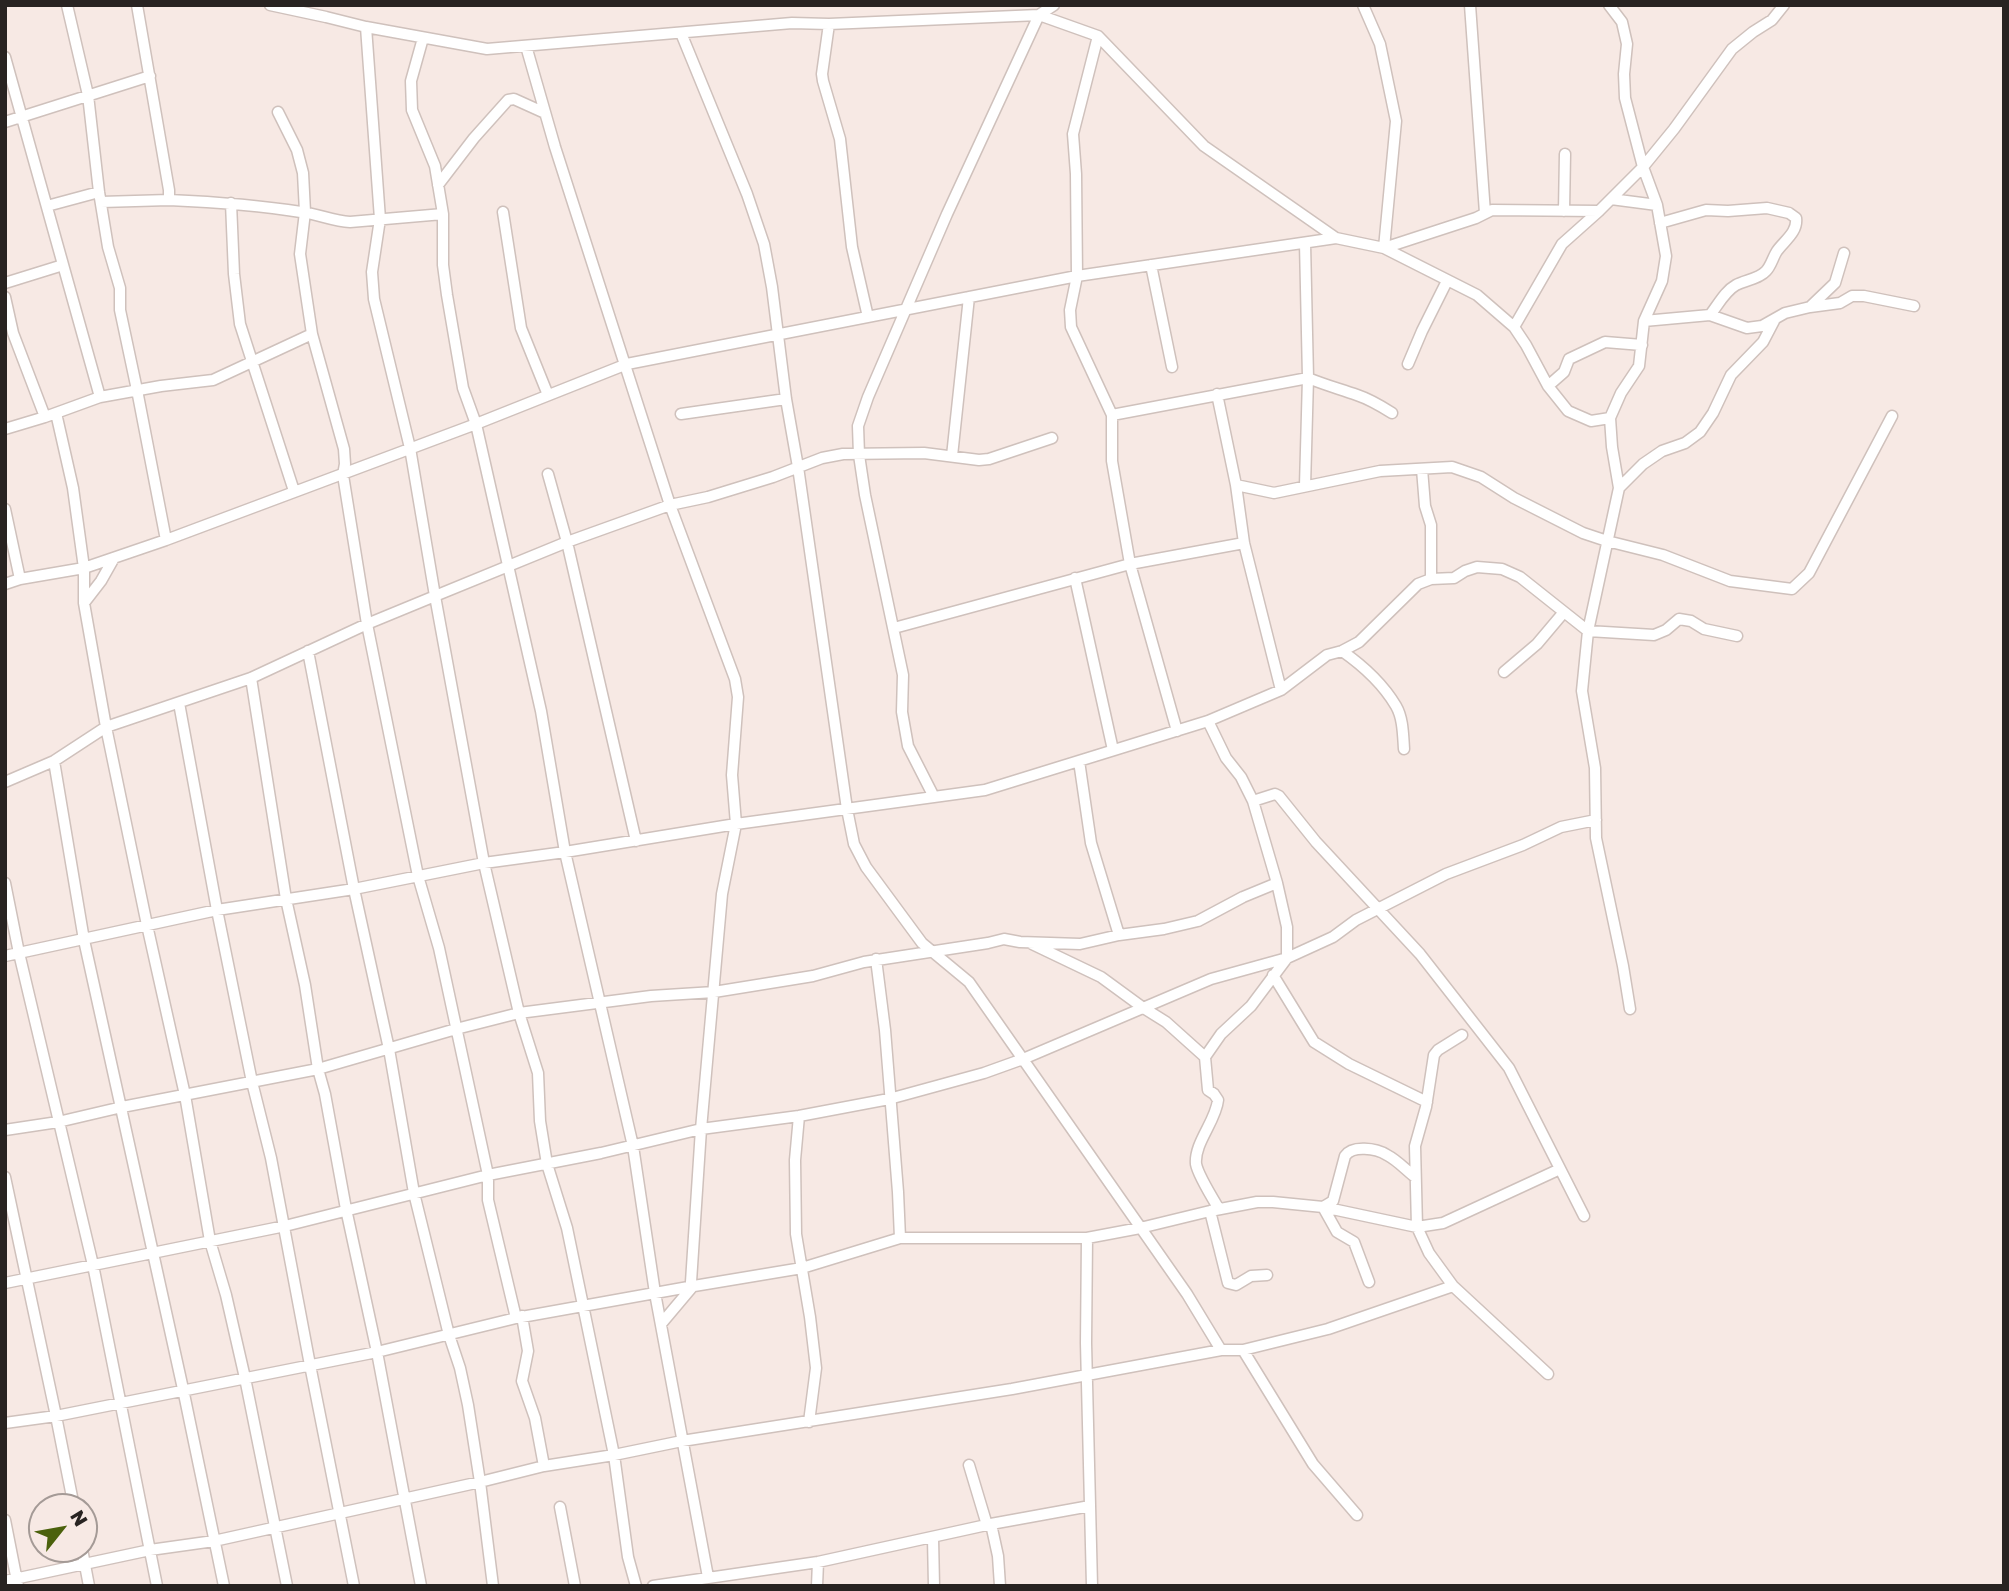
<!DOCTYPE html>
<html>
<head>
<meta charset="utf-8">
<style>
	body { margin:0 }
	#map { position:relative; width:2009px; height:1591px; overflow:hidden; background:#f7e9e4; font-family:"Golos Text",sans-serif }
	canvas { display:block }
	.frame { position:absolute; inset:0; border:7px solid #282321; pointer-events:none }
	.north { position:absolute; left:28px; top:1493px; width:70px; height:70px; box-sizing:border-box; background:#f7e9e4; border:2px solid #a49a96; border-radius:50%; rotate:59deg; font-size:19px; font-weight:700; line-height:28px; text-align:center; color:#282321 }
	.north::after { content:''; display:block; margin:auto; width:24px; height:32px; background:#4b610c; clip-path:polygon(50% 0,100% 100%,50% 72%,0 100%) }
</style>
</head>
<body>
<div id="map">
<canvas width="2009" height="1591"></canvas>
<div class="frame"></div>
<div class="north">N</div>
</div>
<script>
const context = document.querySelector('canvas').getContext('2d');
context.lineJoin = 'round';
function trace(path, color, width, dash) { context.strokeStyle = color; context.lineWidth = width; context.lineCap = dash ? 'butt' : 'round'; context.setLineDash(dash || []); context.stroke(path); }
const minor = new Path2D(`
	M67 5 88 95 99 192 108 247 120 288V310L137 390 166 540
	M270 5 326 17 366 27 487 49 792 23 829 24 1039 15 1098 36 1204 146 1336 238
	M1363 5 1380 44 1396 121 1384 248
	M1470 5 1485 213
	M1609 5 1622 22 1627 44 1624 74 1625 98 1643 167 1657 205 1666 256 1662 281 1644 321 1639 366 1621 393 1610 418 1612 447 1619 488 1588 631 1582 691 1595 768 1596 838 1623 966 1630 1009
	M829 24 822 74 823 81 840 139 852 247 868 317
	M366 27 380 219 372 272 374 299 410 448 435 596 484 863 519 1013 538 1073 540 1121 547 1164 567 1228 614 1455 628 1557 636 1586
	M681 33 747 194 764 244 772 287 786 399 798 467 847 809 854 844 866 867 922 943 969 982 1187 1294 1221 1350
	M1098 36 1073 134 1076 174 1077 276 1070 310 1071 327 1112 415V461L1130 564 1177 731
	M423 38 411 81 412 110 435 166 443 214V265L447 295 463 388 476 424 541 711 565 852 633 1146 655 1293 708 1577
	M526 46 555 147 670 505 735 679 738 697 732 775 736 824 722 894 701 1129 691 1282 694 1286
	M5 57 100 397
	M278 112 297 150 303 173 305 212 300 254 312 334 344 449 345 464 343 475 367 624 418 876 439 948 488 1175V1200L516 1318
	M5 122 150 76
	M438 185 474 138 508 100 514 99 545 113
	M1611 199 1657 205
	M169 200C213 202 257 205 301 212 318 214 333 221 350 222L443 214
	M101 202 169 200V190L137 5
	M231 203 234 274 240 324 294 491
	M47 206 99 192
	M1564 211 1565 154
	M503 212 521 328 548 395
	M1660 223 1706 210 1728 211 1767 208 1789 213 1796 218C1798 232 1784 241 1777 251 1773 257 1771 266 1766 271 1759 279 1745 280 1736 285 1725 291 1718 305 1710 315
	M1384 248 1476 218 1492 210 1599 211
	M1151 265 1172 367
	M5 283 63 265
	M5 297 13 333 45 417
	M1811 306 1835 283 1844 253
	M1644 321 1710 315 1747 328 1762 326 1785 313 1810 307 1840 303 1852 296H1864L1914 306
	M1514 327 1562 244 1599 211 1643 167 1674 129 1732 49 1753 32 1772 20 1784 5
	M1408 364 1422 331 1447 281
	M1548 386 1564 372 1569 359 1605 342 1642 345
	M1217 394 1236 485 1244 543 1281 690
	M56 413 73 488 84 568V603L106 727 147 925 185 1095 210 1241 226 1295 245 1378 287 1586
	M681 414 786 399
	M1112 415 1308 378C1325 385 1340 389 1357 395 1369 399 1381 406 1392 413
	M5 429 45 417 100 397 161 386 213 380 312 334
	M952 456 969 297
	M1422 469 1425 506 1431 525V579
	M548 474 567 542 636 841
	M1236 485 1274 493 1380 471 1452 467 1481 477 1514 498 1583 533 1607 541 1663 555 1730 581 1792 589 1809 573 1892 416
	M1305 486 1308 378 1305 243
	M1619 488 1643 464 1662 451 1685 443 1700 432 1713 413 1731 375 1763 342 1774 321
	M5 509 20 579
	M1075 578 1113 750
	M5 584 20 579 84 568 166 540 476 424 627 364 1077 276 1336 238 1384 248 1477 295 1514 327 1526 345 1548 386 1568 411 1591 421 1610 418
	M84 603 101 581 114 558
	M894 628 1130 564 1244 543
	M308 651 354 889 389 1049 414 1193 449 1335 460 1368 468 1405 480 1482 493 1586
	M1342 651C1362 665 1383 684 1396 706 1403 718 1403 734 1404 749
	M1504 672 1537 644 1564 612
	M251 678 286 899 305 985 318 1069 325 1094 346 1209 377 1352 421 1586
	M179 703 217 910 252 1082 271 1158 310 1365 354 1586
	M1208 721 1226 758 1241 777 1253 801 1277 883 1287 927V958L1251 1006 1221 1034 1205 1057 1208 1090 1214 1094 1218 1100C1216 1121 1194 1143 1196 1164 1198 1175 1213 1199 1219 1209
	M54 761 84 940 183 1389 224 1586
	M1079 761 1091 843 1119 935
	M5 782 54 761 106 727 251 678 367 624 435 596 567 542 670 505 708 497 773 477 822 458 843 454 924 453 979 460 989 459 1052 438
	M934 797 908 746 902 712 903 675 865 495 859 455 858 426 868 397 947 214 1039 15 1054 5
	M1253 801 1275 794 1279 796 1316 842 1420 954 1509 1068 1584 1216
	M5 883 19 953 93 1265 157 1586
	M1032 944 1101 977 1142 1007 1166 1022 1205 1057
	M5 956 217 910 354 889 484 863 565 852 736 824 985 790 1208 721 1281 690 1327 655 1342 651 1359 642 1418 584 1431 579 1454 578 1465 571 1477 567 1502 569 1520 577 1588 631 1654 635 1666 630 1679 619 1691 621 1704 629 1737 636
	M876 959 885 1030 898 1192 900 1238
	M1273 975 1314 1042 1349 1064 1427 1102
	M1462 1035 1438 1050 1434 1055 1426 1107 1415 1146 1417 1227 1429 1253 1453 1286 1548 1374
	M799 1116 795 1160 796 1234 810 1317 816 1368 809 1422
	M5 1130 58 1122 122 1107 318 1069 456 1029 519 1013 651 996 714 992 813 976 864 962 988 943 1004 939 1020 942 1080 944 1119 935 1164 929 1198 921 1243 897 1277 883
	M5 1177 56 1416 74 1507
	M1210 1211 1228 1283 1236 1285 1251 1276 1267 1275
	M1087 1238 1086 1343 1092 1586
	M1369 1282 1354 1242 1337 1232 1323 1207 1333 1201 1345 1156C1352 1145 1376 1148 1387 1155 1397 1160 1406 1170 1415 1177
	M5 1283 285 1226 488 1175 601 1153 701 1129 799 1116 889 1099 984 1073 1023 1059 1211 979 1287 958 1333 937 1356 920 1446 874 1523 845 1561 827 1596 820
	M522 1316 528 1351 522 1381 535 1418 544 1466
	M661 1324 693 1286
	M1243 1350 1313 1464 1357 1515
	M5 1423 56 1416 377 1352 516 1318 694 1286 802 1268 900 1238H1087L1140 1228 1210 1211 1257 1202H1273L1323 1207 1417 1227 1443 1223 1560 1169
	M969 1465 987 1525
	M560 1507 575 1586
	M5 1520 18 1586
	M991 1524 998 1556 1000 1586
	M933 1538 934 1586
	M82 1549 89 1586
	M5 1581 150 1550 214 1541 480 1482 544 1466 614 1455 682 1441 1012 1389 1221 1350H1243L1328 1329 1453 1286
	M653 1586 818 1562 991 1524 1090 1506
	M817 1586 818 1562`);
trace(minor, '#cfc1bc', 13);
trace(minor, '#fff', 10);
</script>
</body>
</html>
